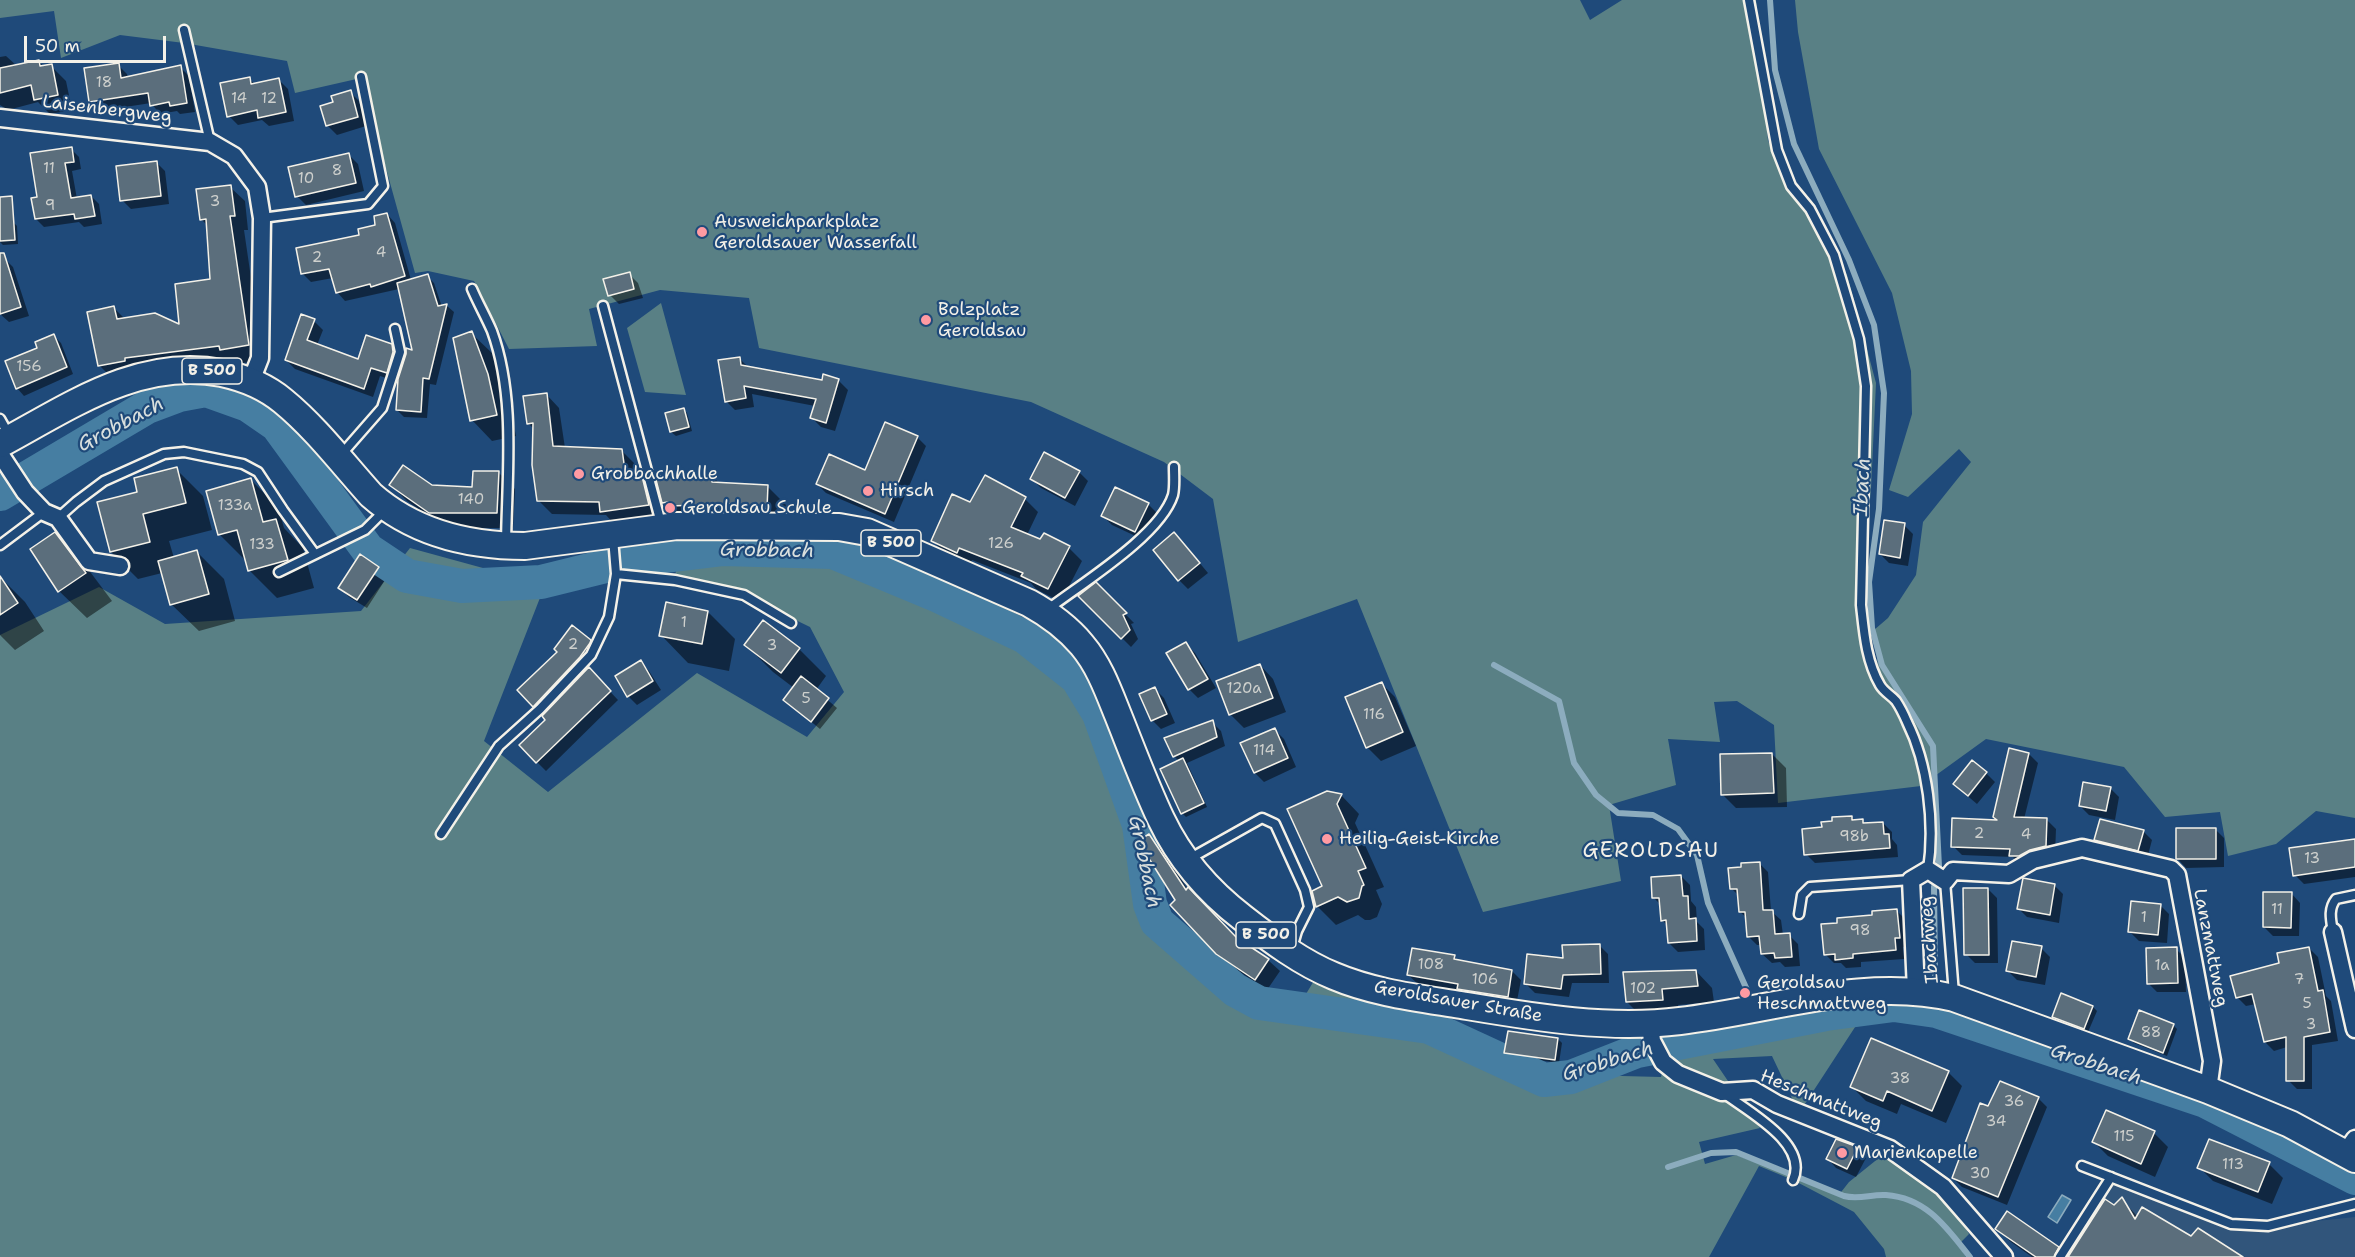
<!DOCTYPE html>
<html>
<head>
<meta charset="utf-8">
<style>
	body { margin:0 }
	#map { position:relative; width:2355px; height:1257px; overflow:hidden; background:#1f4a7a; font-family:"Shantell Sans",sans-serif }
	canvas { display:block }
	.scale { position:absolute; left:24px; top:36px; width:142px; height:27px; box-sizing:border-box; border:3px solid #f4f1e8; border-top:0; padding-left:8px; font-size:18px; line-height:21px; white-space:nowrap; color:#f4f1e8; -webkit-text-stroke:4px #1f4a7a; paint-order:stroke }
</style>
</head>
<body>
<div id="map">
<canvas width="2355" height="1257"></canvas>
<div class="scale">50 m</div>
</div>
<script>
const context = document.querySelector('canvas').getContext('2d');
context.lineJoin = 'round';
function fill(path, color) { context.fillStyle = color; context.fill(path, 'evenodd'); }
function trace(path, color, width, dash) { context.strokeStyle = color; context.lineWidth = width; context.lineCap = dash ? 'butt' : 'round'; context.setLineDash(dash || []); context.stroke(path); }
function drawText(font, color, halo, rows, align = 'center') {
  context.font = font + ' "Shantell Sans",sans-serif'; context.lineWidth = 4.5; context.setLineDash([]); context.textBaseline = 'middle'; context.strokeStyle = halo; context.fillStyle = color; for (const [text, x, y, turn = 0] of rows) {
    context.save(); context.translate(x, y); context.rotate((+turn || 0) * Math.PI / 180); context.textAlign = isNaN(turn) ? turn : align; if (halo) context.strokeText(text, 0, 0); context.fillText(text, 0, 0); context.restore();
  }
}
fill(new Path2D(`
	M2111 1177 2232 1224 2268 1226 2355 1217V1257H2060Z`), '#31557b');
fill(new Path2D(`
	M0 0H1580L1590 20 1622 0H1756L1768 141 1847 275 1876 383 1871 488 1861 605 1864 636 1880 684 1874 630 1888 618 1916 575 1923 522 1971 462 1959 449 1908 497 1889 490 1912 414 1911 371 1892 293 1819 149 1798 32 1795 0H2355V818L2316 811 2276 844 2228 856 2220 812 2165 817 2124 767 1986 739 1921 786 1778 803 1774 725 1737 701 1714 702 1720 742 1668 739 1676 785 1609 805 1621 881 1483 912 1357 599 1238 642 1213 499 1164 462 1031 402 759 348 749 298 660 290 589 309 597 346 509 349 474 281 428 271 415 273 361 78 295 93 287 61 184 43 120 35 61 58 54 11 0 18Z
	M661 303 686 395 645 392 627 328Z
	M846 537 964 587 1059 636 1090 681 1148 831 1149 866 1162 916 1256 995 1300 1004 1315 979 1389 1012 1442 1026 1543 1074 1661 1077 1672 1032 1874 998 1799 1113 1772 1056 1713 1059 1760 1128 1699 1142 1705 1164 1736 1155 1800 1179 1838 1196 1849 1182 1890 1149 1943 1187 1969 1234 1958 1245 1966 1257H1886L1884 1249 1854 1212 1793 1180 1759 1166 1709 1257H0V635L99 587 165 624 361 611 410 548 545 585 484 741 548 792 697 673 807 737 844 692 810 627 744 595 675 580 677 558 778 553Z`), '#598085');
const water = new Path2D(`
	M2062 1195 2071 1200 2057 1223 2048 1217Z`);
fill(water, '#467ea2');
trace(water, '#8cacbe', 1.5);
fill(new Path2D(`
	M6 56 17 66 39 62 44 67 51 66 66 81 72 110 50 114 38 102 8 110 0 105V57Z
	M118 65 127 74 128 78 180 67 189 76 195 112 180 114 177 111 160 114 151 103 99 111 90 102Z
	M249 79 256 85 279 80 288 89 294 121 269 126 262 120 238 125 229 116Z
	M350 92 359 101 366 126 337 135 328 126 322 107 335 103Z
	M71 149 79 157 81 169 72 171 77 199 91 196 99 204 102 224 84 227 79 222 44 227 36 219 39 198Z
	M349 155 358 164 364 191 306 205 297 196Z
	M156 162 165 171 169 204 131 209 122 200Z
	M230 187 245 201 248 230H244L263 360 236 364 232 360 138 373 114 380 99 365 114 308 125 319 181 326 212 281 208 226 201 219Z
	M387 214 395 223 411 280 427 276 434 283 442 307 447 306 454 312 436 385 430 384 427 418 404 417 397 410 414 353 399 289 345 301 337 292 333 278 311 282 303 274 377 227Z
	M13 222 17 226 18 244 3 245 0 242V223Z
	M4 258 13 267 29 316 9 322 0 314V259Z
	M629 274 638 283 643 298 619 304 610 295Z
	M314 321 323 330 317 345 359 360 391 345 400 354 402 362 396 381 380 376 373 397 295 369 286 360Z
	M471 333 492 353 508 396 516 436 492 441 472 420Z
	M54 336 61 343 73 374 24 396 17 388 39 349Z
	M739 358 748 367 823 382 824 376 839 381 848 390 835 431 821 427 812 418 815 406 752 394 754 407 735 410 726 401Z
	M546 394 559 408 565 448 622 451 635 464 637 478H641L655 491 662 518 615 525 606 515 552 514 539 501 534 429 528 423Z
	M683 409 687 413 692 431 676 436 671 432Z
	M917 437 926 446 894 522 826 493 817 484 866 472Z
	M176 469 203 496 212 530 169 541 174 558 196 551 224 579 235 621 199 631 171 604 162 573 138 579 111 552 139 493Z
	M1079 472 1088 481 1075 506 1041 488 1032 479Z
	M499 473 515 489 513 528H447L407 501 391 485 474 488Z
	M711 475 720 484 768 487 788 507 787 529 684 523 663 502Z
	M251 480 278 507 284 528 303 548 314 588 277 598 249 570 247 562 219 534Z
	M1025 499 1038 512 1027 535 1041 541 1044 535 1069 548 1082 561 1061 602 1036 589 1031 583 972 560 970 565 946 554 932 540 971 504Z
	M1148 504 1157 513 1144 540 1112 525 1103 516Z
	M1904 525 1913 534 1908 566 1889 563 1880 554Z
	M55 534 82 561 112 601 87 618 59 591Z
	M1183 543 1208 573 1188 589 1179 580Z
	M378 568 387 577 367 608 349 597 340 588Z
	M0 577 25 602 44 631 15 650 0 635Z
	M1096 584 1134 623 1131 624 1138 639 1131 647 1080 596Z
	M708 612 735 639 729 671 688 663 661 635Z
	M590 641 599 650 587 667 618 700 546 771 537 762 548 720 534 706Z
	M1186 644 1195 653 1216 688 1198 698 1189 689 1168 654Z
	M746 645 799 649 826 676 816 690 837 708 820 729 785 700 794 688 773 672Z
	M640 662 649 671 661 690 637 705 628 696Z
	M1260 665 1273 679 1286 712 1244 728 1230 714Z
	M1381 683 1395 697 1416 746 1381 761 1367 747Z
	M1155 689 1164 698 1175 723 1161 729 1152 720Z
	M1212 722 1221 731 1225 746 1187 763 1207 807 1186 817 1182 813 1180 762 1174 756Z
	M1275 730 1284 739 1296 767 1264 782 1255 773Z
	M1772 754 1786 768 1787 807 1736 808 1722 794Z
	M2029 754 2038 763 2024 819 2047 820 2056 829 2055 855 2020 864 2013 857 1962 855 1953 846 2000 822Z
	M1986 773 1995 782 1977 804 1964 793Z
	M2110 788 2119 797 2115 820 2089 815 2080 806Z
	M1341 795 1359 814 1355 823 1384 887 1376 890 1382 904 1377 917 1370 920H1365L1358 915 1336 925 1318 907 1313 891 1324 886 1289 810Z
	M1851 817 1856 821H1862L1866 825 1883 823 1892 832V839L1897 845 1898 857 1815 863 1806 854 1823 829Z
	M2215 829 2224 838V867L2186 868 2177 858Z
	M2143 831 2152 840 2147 859 2105 849 2096 840Z
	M1149 836 1160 847 1188 890 1237 940 1268 960 1280 971 1267 990 1229 965 1217 953 1177 901Z
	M2355 839V877L2304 884 2295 875 2291 849Z
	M1759 863 1768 872 1771 911 1781 920 1783 935H1789L1798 944 1800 966 1785 967 1780 962 1772 963 1762 954V945H1757L1748 936 1747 918 1740 912 1739 896 1731 888Z
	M1681 876 1690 885 1691 901 1696 907 1697 922 1704 929 1705 950 1678 952 1669 943 1668 926 1662 920 1661 905 1654 898Z
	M2054 885 2063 894 2059 923 2027 917 2018 908Z
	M1988 889 1997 898 1998 963H1975L1966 954Z
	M2291 893 2300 903 2299 936H2273L2264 927Z
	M2160 905 2169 914 2167 943 2139 941 2130 932Z
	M1897 911 1906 920 1908 946 1903 947 1904 959 1861 962V967L1846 968 1841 963H1834L1825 954 1839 924Z
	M1599 945 1608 954 1609 983H1572L1569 997 1535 993 1526 984 1564 960Z
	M2041 948 2050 957 2045 985 2017 980 2008 971Z
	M2309 948 2318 957 2326 996 2331 1001 2338 1041 2312 1045V1089H2297L2288 1080 2287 1047 2274 1051 2265 1042 2256 1004 2246 1006 2237 997 2281 964Z
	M2176 949 2185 958 2186 992H2157L2148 983Z
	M1454 956 1459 962 1512 971 1521 980 1516 1006 1468 998 1462 992 1418 984 1408 975Z
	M1696 971 1712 988 1714 1002 1678 1005 1679 1016 1643 1018 1627 1002Z
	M2093 1007 2097 1011 2088 1032 2057 1021 2053 1017Z
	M2173 1025 2177 1029 2167 1056 2134 1043 2130 1039Z
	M1558 1039 1562 1043 1559 1063 1510 1056 1506 1052Z
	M1948 1072 1962 1086 1946 1123 1901 1104 1897 1114 1866 1101 1852 1087Z
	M2038 1098 2047 1107 2007 1205 1962 1187 1953 1178 1989 1108Z
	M2107 1111 2154 1133 2168 1147 2155 1177 2108 1156 2094 1142Z
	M1857 1149 1866 1158 1856 1177 1836 1168 1828 1159Z
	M2269 1164 2283 1178 2272 1204 2213 1181 2199 1167Z
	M2122 1200 2138 1217 2235 1257H2069Z
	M1997 1229 2058 1248 2067 1257H2032L2011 1242Z`), '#0007');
trace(new Path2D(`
	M1770 0 1775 70 1794 144 1849 260 1874 325 1884 393 1879 509 1869 582 1872 628 1882 665 1933 746 1939 867 1934 887 1935 978
	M1494 665 1559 701 1574 763 1596 795 1618 813 1653 815 1678 829 1697 855 1708 903 1752 1001
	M1757 1018 1760 1027
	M1668 1167 1711 1153 1736 1152 1844 1196C1859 1200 1871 1194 1886 1195 1927 1198 1947 1228 1970 1257`), '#8cacbe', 6);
trace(new Path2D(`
	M0 494 147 407 179 395 206 390 248 405 277 425 368 550 407 576 462 586 541 582 630 560 722 549 833 552 934 594 1025 637 1077 678 1099 714 1139 825 1150 904 1157 922 1235 990 1259 1003 1429 1027 1544 1080 1571 1077 1637 1051 1826 1014 1894 1005 1936 1011 2205 1101 2355 1178`), '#467ea2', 34);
const building = new Path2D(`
	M39 60 40 66 52 64 58 95 34 100 31 85 0 93V68Z
	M119 63 121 78 181 65 187 103 170 106 169 102 150 106 148 93 89 102 84 68Z
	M250 77 251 84 279 78 286 112 258 118 257 110 227 117 220 83Z
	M351 90 358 117 326 126 320 106 333 102 331 96Z
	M72 147 74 162 65 163 71 198 91 195 95 216 75 219 74 214 35 219 31 198 37 197 30 153Z
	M349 153 356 183 295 197 288 167Z
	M157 161 161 196 120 201 116 166Z
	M231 185 235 216H230L249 345 220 350 219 346 125 358V361L98 366 87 312 114 306 117 319 155 313 179 324 175 284 210 279 206 219 200 220 196 189Z
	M12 196 15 240 0 241V197Z
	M387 213 405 276 371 287 370 284 336 293 329 269 301 274 296 248 359 235 358 229 375 225 374 216Z
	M0 253H4L21 307 0 314Z
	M630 272 634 289 608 296 603 279Z
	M428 274 438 306 447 304 429 379 423 378 421 412 396 410 398 379 406 354V348L412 350 397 283Z
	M301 314 315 319 307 340 358 359 366 335 392 344 393 352 387 373 371 368 364 389 285 360Z
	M472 331 488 374 497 415 470 421 453 338Z
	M54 334 67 367 16 389 5 361 37 348 35 342Z
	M740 357 741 365 822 380 823 374 839 379 826 423 810 418 816 399 744 386 746 398 725 402 718 360Z
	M547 393 553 446 622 449 626 478 642 476 649 505 600 512 599 502 537 501 532 465 533 423 527 424 523 396Z
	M684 408 689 427 670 432 665 413Z
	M885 422 918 436 885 514 816 484 829 454 865 470Z
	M1044 452 1080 471 1065 498 1030 479Z
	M403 465 432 485 472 487 473 471H499L497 513H429L389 485Z
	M177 467 186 503 143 514 150 542 110 552 97 502 137 492 134 478Z
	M711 474 712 482 768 485 767 509 733 507V504L668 506V502L662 503 655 476Z
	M985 475 1026 497 1011 527 1040 539 1044 533 1070 546 1048 589 1021 576 1023 573 959 548 957 553 931 541 952 494 970 502Z
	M251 478 263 522 276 519 288 560 248 571 237 530 218 535 206 491Z
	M1115 487 1149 503 1135 532 1101 516Z
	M1884 520 1905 523 1900 558 1879 554Z
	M55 532 86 573 58 592 30 549Z
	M1174 532 1200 563 1178 581 1153 550Z
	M197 550 209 594 170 605 158 561Z
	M360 554 379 567 357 600 338 588Z
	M0 576 18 603 0 615Z
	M1096 582 1127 613 1123 615 1130 630 1121 639 1078 596Z
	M666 602 708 611 702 644 659 636Z
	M763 620 800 648 781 673 744 645Z
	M572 625 591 640 590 643 580 657 533 707 517 690 557 652 554 649Z
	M1186 642 1208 679 1188 690 1166 653Z
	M641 660 653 681 627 697 615 676Z
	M1260 664 1273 698 1229 715 1216 681Z
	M589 667 611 691 536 763 519 745 545 720 542 716Z
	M801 676 829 698 811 722 783 700Z
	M1382 682 1403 732 1366 748 1345 697Z
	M1155 687 1167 714 1151 721 1139 694Z
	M1213 720 1217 737 1173 757 1164 738Z
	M1275 728 1288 758 1254 773 1240 743Z
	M2009 748 2029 753 2014 817 2047 818 2046 846 2030 850 2019 856H2009L2010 849 1951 847 1952 818 1997 820 1993 817Z
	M1772 753 1774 793 1721 795 1720 754Z
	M1183 758 1204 803 1181 814 1160 769Z
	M1972 760 1987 772 1968 796 1953 784Z
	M2083 782 2111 787 2106 811 2079 806Z
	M1327 791 1342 794 1337 804 1366 868 1358 871 1364 885 1362 886 1359 898 1347 902 1338 897 1316 907 1312 891 1322 886 1287 809Z
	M1852 816V820L1863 819V823L1883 822 1884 834H1889L1890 848 1804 855 1802 829 1822 827 1821 822 1832 821V817Z
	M2100 819 2144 830 2138 851 2094 840Z
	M2176 828H2216V859H2176Z
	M1149 834 1186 890 1188 887 1237 938 1269 959 1255 980 1216 954 1170 905 1175 900 1138 841Z
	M2355 839V867L2293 876 2289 848Z
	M1760 862 1763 910H1773L1775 934 1790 933 1792 957 1775 958 1774 953 1761 954 1759 936 1747 937 1745 912H1739L1737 889H1730L1728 868 1741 867V863Z
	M1681 875 1683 896H1688L1689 919 1696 918 1697 941 1668 943 1666 920 1661 921 1659 898H1652L1651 877Z
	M2023 878 2055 884 2050 915 2017 909Z
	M1963 888H1988L1989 955H1964Z
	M2263 892H2292L2291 928 2263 927Z
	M2131 901 2161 904 2158 935 2128 932Z
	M1897 909 1900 938H1895L1896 950 1853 954V958L1835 960V954L1824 955 1821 924 1837 923V918L1872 915V911Z
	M2012 941 2042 946 2036 977 2006 971Z
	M1600 944 1601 974 1563 975 1561 989 1524 984 1527 954 1563 958 1562 945Z
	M2177 947 2178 983 2147 984 2146 948Z
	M2309 947 2318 991 2323 990 2330 1032 2304 1037V1081H2286V1037L2264 1042 2252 994 2236 998 2230 976 2279 963 2277 953Z
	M1412 948 1455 955 1454 959 1512 970 1508 997 1457 989 1458 984 1407 975Z
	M1696 970 1698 986 1662 989 1663 1000 1626 1002 1623 972Z
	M2061 993 2093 1006 2084 1029 2052 1017Z
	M2139 1010 2174 1024 2163 1053 2128 1039Z
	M1508 1031 1558 1038 1555 1060 1504 1053Z
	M1871 1038 1949 1071 1932 1111 1887 1091 1883 1101 1850 1087Z
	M2000 1081 2039 1097 1998 1197 1952 1178 1980 1103 1988 1106Z
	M2106 1110 2155 1131 2141 1164 2092 1142Z
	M1836 1139 1858 1147 1847 1169 1826 1159Z
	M2209 1139 2270 1162 2258 1192 2197 1168Z
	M2122 1197 2135 1219 2142 1207 2191 1236 2198 1228 2243 1257H2068L2105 1199 2114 1205Z
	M2007 1211 2059 1247 2054 1257H2036L1995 1229Z`);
fill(building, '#5b6e7c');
trace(building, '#f4f1e8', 1.5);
const service = new Path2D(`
	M1749 0 1777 150 1791 186 1810 209 1834 255 1859 339 1866 386 1861 605C1864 632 1866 661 1880 685 1884 692 1891 695 1896 701 1900 707 1904 715 1907 722 1928 764 1935 824 1928 870
	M184 30 210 142
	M262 218 368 204 383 186 361 77
	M472 289C478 303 486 317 492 331 516 397 507 474 506 543
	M603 306 662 527
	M0 419 9 435
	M340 456 382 408 400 352 395 329
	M58 518 76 502 104 481 164 454 184 452 243 464 258 472 283 510 315 554
	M0 545 44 512
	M279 572 365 530 386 509
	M616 574 675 580 744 595 791 623
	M1047 610C1082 583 1160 536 1173 495 1175 487 1174 476 1174 467
	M441 834 499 746 540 709 591 655 609 617 616 574 613 538
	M1189 859 1262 818 1275 824 1305 890 1309 907 1297 931 1292 948
	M1945 881 1954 994
	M1799 914 1802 895 1810 887 1911 880
	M2333 932C2331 920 2328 909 2336 899L2355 895
	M1725 1094C1749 1112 1809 1144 1793 1180
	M2082 1166 2231 1224 2268 1226 2355 1204
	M2060 1257 2111 1177`);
const minor = new Path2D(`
	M0 118 210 142 234 156 257 187 262 218 260 358 251 381
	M0 454 25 492 44 512 58 518 89 561 120 566
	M2333 932 2355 1029
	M1916 990 1911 880 1928 870 1945 881 1953 871 2009 874 2033 860 2082 848 2171 869 2177 875 2212 1061 2208 1090
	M1650 1024 1652 1041 1663 1062 1678 1074 1722 1092 1753 1090 1777 1104 1890 1149 1943 1187 2004 1257
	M2345 1153 2355 1139`);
const primary = new Path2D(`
	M0 444C69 407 139 357 222 373 245 378 265 386 283 401 316 428 343 464 371 495 414 533 469 546 525 546L677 526 839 527 867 532 1029 603C1049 614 1067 627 1082 645 1099 665 1108 690 1118 715 1132 750 1145 785 1161 819 1180 859 1209 892 1243 918 1271 940 1302 963 1334 976 1374 993 1418 998 1461 1005 1533 1017 1607 1030 1680 1021 1769 1011 1865 976 1954 998L2208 1090 2290 1124 2355 1159`);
trace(service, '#f4f1e8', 13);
trace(minor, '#f4f1e8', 21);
trace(primary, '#f4f1e8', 30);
trace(service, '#1f4a7a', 8);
trace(minor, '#1f4a7a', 16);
trace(primary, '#1f4a7a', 26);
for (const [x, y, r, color] of [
	[702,232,6,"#ff9aa2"],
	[926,320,6,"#ff9aa2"],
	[579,474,6,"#ff9aa2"],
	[868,491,6,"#ff9aa2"],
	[670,508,6,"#ff9aa2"],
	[1327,839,6,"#ff9aa2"],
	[1745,993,6,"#ff9aa2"],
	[1842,1153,6,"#ff9aa2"]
]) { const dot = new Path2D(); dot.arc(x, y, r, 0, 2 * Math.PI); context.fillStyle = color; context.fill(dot); trace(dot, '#1f4a7a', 2); }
drawText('15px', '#ced0cd', null, [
	["18",104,83],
	["14",239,99],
	["12",269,99],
	["11",49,169],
	["8",337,171],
	["10",306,179],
	["3",215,202],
	["9",50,206],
	["4",381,253],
	["2",317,258],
	["156",29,367],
	["140",471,500],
	["133a",235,506],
	["126",1001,544],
	["133",262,545],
	["1",684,623],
	["2",573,645],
	["3",772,646],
	["120a",1244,689],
	["5",806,699],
	["116",1374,715],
	["114",1264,751],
	["2",1979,834],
	["4",2026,835],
	["98b",1854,837],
	["13",2312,859],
	["11",2277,910],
	["1",2144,918],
	["98",1860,931],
	["108",1431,965],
	["1a",2162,966],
	["106",1485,980],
	["7",2299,980],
	["102",1643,989],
	["5",2307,1004],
	["3",2311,1025],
	["88",2151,1033],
	["38",1900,1079],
	["36",2014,1102],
	["34",1996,1122],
	["115",2124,1137],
	["113",2233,1165],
	["30",1980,1174]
]);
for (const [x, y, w] of [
	[212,371,60],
	[891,543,60],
	[1266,935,60]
]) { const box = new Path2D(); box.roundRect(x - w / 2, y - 13, w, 26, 4.5); context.fillStyle = '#1f4a7a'; context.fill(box); trace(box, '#f4f1e8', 1.5); }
drawText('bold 16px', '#f4f1e8', null, [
	["B 500",212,371],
	["B 500",891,543],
	["B 500",1266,935]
]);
drawText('18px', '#f4f1e8', '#1f4a7a', [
	["Laisenbergweg",107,110,7],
	["Ibachweg",1930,940,-94],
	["Lanzmattweg",2210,948,79],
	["Geroldsauer Straße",1458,1002,10],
	["Heschmattweg",1821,1100,22]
]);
drawText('18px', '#f4f1e8', '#1f4a7a', [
	["Ausweichparkplatz",714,222],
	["Geroldsauer Wasserfall",714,243],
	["Bolzplatz",938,310],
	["Geroldsau",938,331],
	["Grobbachhalle",591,474],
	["Hirsch",880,491],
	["Geroldsau Schule",682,508],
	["Heilig-Geist-Kirche",1339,839],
	["Geroldsau",1757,983],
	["Heschmattweg",1757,1004],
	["Marienkapelle",1854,1153]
], 'left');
drawText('italic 20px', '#dae0de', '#1f4a7a', [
	["Grobbach",121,425,-28],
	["Ibach",1863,487,-87],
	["Grobbach",767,551,1],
	["Grobbach",1144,862,78],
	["Grobbach",1608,1062,-17],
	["Grobbach",2096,1065,18]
]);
context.letterSpacing = '1.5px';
drawText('21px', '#f4f1e8', '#1f4a7a', [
	["GEROLDSAU",1651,852]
]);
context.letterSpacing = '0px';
</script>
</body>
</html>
